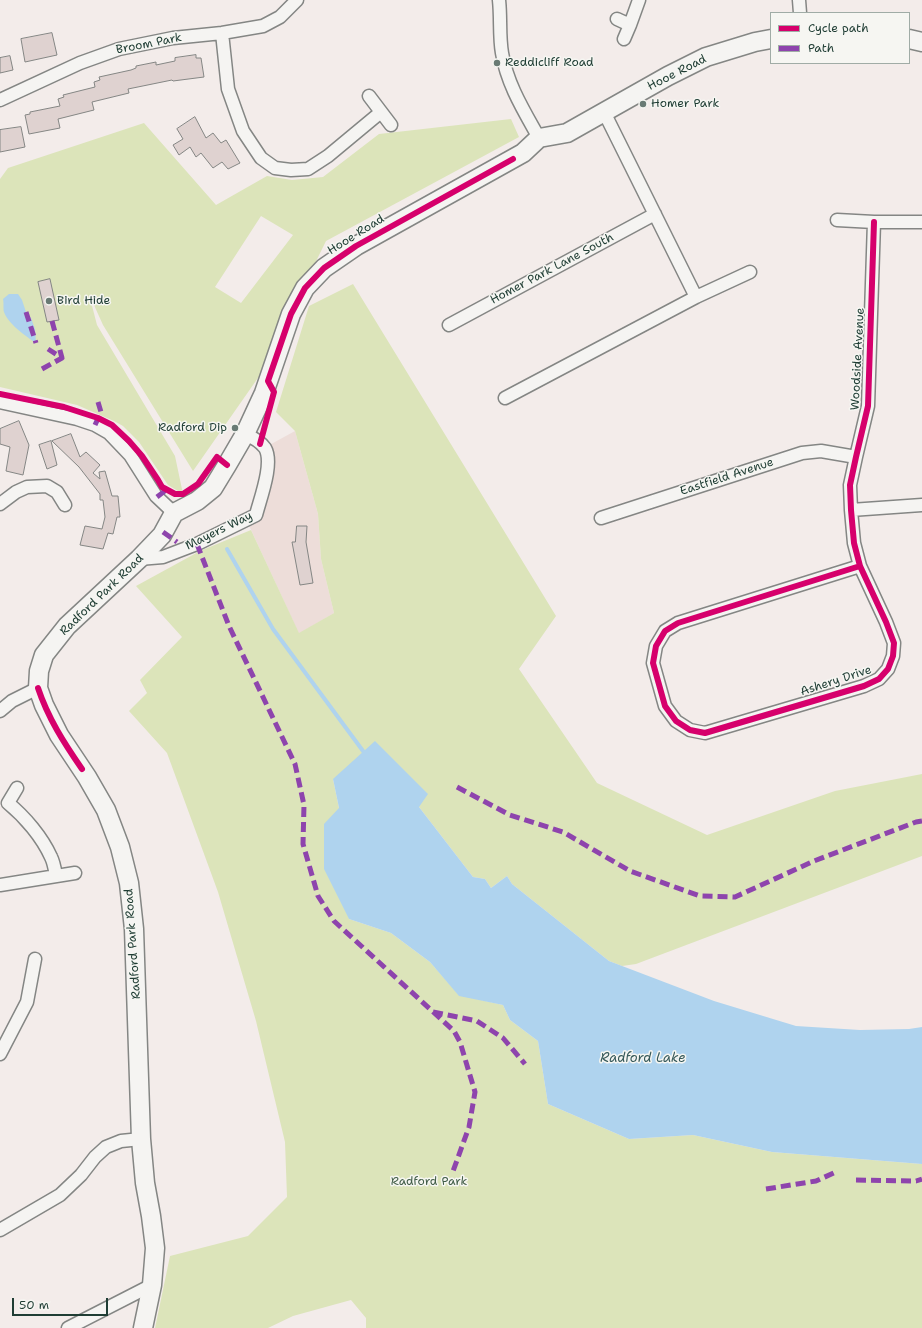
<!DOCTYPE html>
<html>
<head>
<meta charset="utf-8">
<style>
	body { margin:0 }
	#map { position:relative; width:922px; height:1328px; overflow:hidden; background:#f3ecea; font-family:"Shantell Sans",sans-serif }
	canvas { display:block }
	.legend { position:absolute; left:770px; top:12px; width:140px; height:52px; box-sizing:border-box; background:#f6f6f2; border:1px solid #a0aca6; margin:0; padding:5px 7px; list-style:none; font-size:12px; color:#1f3d34 }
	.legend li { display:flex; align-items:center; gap:8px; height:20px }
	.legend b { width:20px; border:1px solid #a0aca6 }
	.scale { position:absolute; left:12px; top:1298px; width:96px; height:18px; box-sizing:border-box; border:2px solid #1f3d34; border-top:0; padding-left:5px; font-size:12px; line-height:14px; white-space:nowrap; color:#1f3d34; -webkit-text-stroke:3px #f6f6f2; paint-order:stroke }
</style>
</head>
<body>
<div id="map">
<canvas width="922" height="1328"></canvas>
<ul class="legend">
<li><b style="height:5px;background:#d6006c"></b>Cycle path</li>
<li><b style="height:5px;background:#8e44ad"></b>Path</li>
</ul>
<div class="scale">50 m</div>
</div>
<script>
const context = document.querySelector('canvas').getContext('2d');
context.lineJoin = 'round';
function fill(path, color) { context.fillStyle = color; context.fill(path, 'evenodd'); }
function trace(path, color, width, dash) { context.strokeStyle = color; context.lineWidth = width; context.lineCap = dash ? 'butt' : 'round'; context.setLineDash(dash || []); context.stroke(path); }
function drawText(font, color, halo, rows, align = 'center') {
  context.font = font + ' "Shantell Sans",sans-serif'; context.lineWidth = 3; context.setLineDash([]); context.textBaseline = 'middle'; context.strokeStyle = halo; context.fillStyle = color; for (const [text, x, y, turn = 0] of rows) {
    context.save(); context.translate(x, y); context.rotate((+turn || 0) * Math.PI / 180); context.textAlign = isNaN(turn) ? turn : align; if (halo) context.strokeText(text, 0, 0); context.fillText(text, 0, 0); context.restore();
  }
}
fill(new Path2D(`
	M295 431 318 514 321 559 334 613 299 634 246 519 256 515 264 448Z`), '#edddd9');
fill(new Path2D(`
	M511 119 519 137 326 241 260 375 193 471 103 325 89 294 97 325 175 456 183 494 168 485 139 442 123 426 114 421 77 405 0 387V179L8 168 144 123 216 205 267 176 292 180 323 177 379 134ZM261 216 293 235 241 303 215 287Z
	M353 284 556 616 519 669 597 783 707 835 835 791 922 774V856L636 964 622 966 609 961 512 884 507 876 491 888 485 879 473 877 419 807 333 779 339 808 349 919 391 933 430 962 459 995 503 1005 510 1020 538 1041 548 1104 629 1139 693 1135 772 1152 922 1164V1328H366V1318L351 1300 293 1316 268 1328H155L170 1256 248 1236 287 1197 285 1142 256 1021 218 892 167 753 129 711 147 693 140 680 182 637 136 586 200 551 251 530 299 633 334 613 321 559 318 514 295 431 276 412 309 306Z`), '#dce4ba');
fill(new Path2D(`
	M9 294H18L22 300 26 312 31 318 35 329 36 343C27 337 8 324 4 312 3 309 4 303 3 299Z
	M375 741 428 794 419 807 473 877 485 879 491 888 507 876 512 884 609 961 714 1001 796 1026 860 1030 909 1029 922 1027V1164L772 1152 693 1135 629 1139 548 1104 538 1041 510 1020 503 1005 459 996 430 962 391 933 349 919 324 869V824L339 808 333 779Z`), '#afd3ee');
trace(new Path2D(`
	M227 549 273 629 363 751`), '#afd3ee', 4);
const building = new Path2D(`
	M52 33 57 55 25 62 21 39Z
	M196 55V58H201L204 77 173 81 172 80 128 89 129 93 92 102 94 110 58 119 60 128 29 134 25 115 30 114V112L60 106 58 99 64 97 63 95 95 87 94 82 100 80 99 77 131 70 136 68V66L156 62V65L175 61V58Z
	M10 56 13 70 0 73V58Z
	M195 117 206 138 213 133 221 143 226 140 240 163 228 169 222 162 213 168 201 153 196 157 190 147 179 155 173 145 183 139 177 129Z
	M21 127 25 147 0 152V130Z
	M50 279 59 320 47 322 38 282Z
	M19 421 29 445 23 475 6 471 10 447 0 444V429Z
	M71 434 80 457 86 452 100 465 93 473 100 479 99 472 105 471 112 496H118L120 517H117L113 534 108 533 103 549 80 545 85 526 102 529 105 517 103 500H100V494L79 467 52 441Z
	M51 441 57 465 47 469 39 445Z
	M297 526H307L306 542 313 583 300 585 292 542H295Z`);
fill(building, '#dfd2d0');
trace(building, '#848684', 1);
const street = new Path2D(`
	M499 0C501 18 499 36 502 53 507 84 524 111 539 138
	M799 0 800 13
	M617 19 630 25
	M222 33 228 89 243 131 261 158 275 168 291 170 308 169 328 156 381 112
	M624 39 630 25 639 0
	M369 96 391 125
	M0 100 80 63 119 49 173 38 222 33 263 26 280 17 297 0
	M837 220 874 222H922
	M696 297 750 272
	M449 325 655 214
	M505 398 696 297 604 112
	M0 402 77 419 95 425 109 433 130 455 156 496 174 513
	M0 504 16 492 27 487 47 486 57 492 65 505
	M851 510 922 505
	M601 518 802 453 821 451 856 457
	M139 559 163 557 197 544 256 515C260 499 274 463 265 448 260 441 252 437 245 434
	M860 566 678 623 665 631 656 646 653 663 665 706 676 721 690 730 705 733 864 686 879 679 888 669 893 656 894 643 886 622 860 566 854 543 851 510 850 485 856 457 868 406 874 222
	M0 711 12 701 38 688
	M17 788 8 803C25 817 42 837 51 857 54 863 55 870 56 876
	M0 885 75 873
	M0 1054 27 1002 35 959
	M0 1230 60 1195 81 1175 95 1157 106 1147 121 1141 141 1139
	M68 1328 152 1285`);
const secondary = new Path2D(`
	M909 39 922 42
	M143 1328 152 1285 155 1248 151 1216 145 1183 141 1139 134 929 129 883 120 847 106 810 87 777 59 735 44 705 38 688 39 671 44 655 67 626 139 559 162 535 174 513 197 501 213 488 227 465 245 434 264 393 291 314 305 288 324 268 356 246 523 153 539 138 567 133 668 76 706 57 755 42 771 39`);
trace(street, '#848684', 15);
trace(secondary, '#848684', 21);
trace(street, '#f5f4f2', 12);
trace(secondary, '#f5f4f2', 18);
trace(new Path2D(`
	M26 312 36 343
	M52 321 62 358
	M42 369 62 358 48 349
	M95 425 101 412 98 402
	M157 497 166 490
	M163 532 177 542
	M197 544 229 626 295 764 304 805 303 844 318 896 334 921 454 1031 460 1042 475 1092 469 1127 452 1174
	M457 787 510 815 563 832 630 871 700 896 735 897 814 861 916 822 922 821
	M433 1012 477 1021 503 1038 525 1064
	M856 1180 916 1181 922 1179
	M766 1189 816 1181 838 1171`), '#8e44ad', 5, [10, 5]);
trace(new Path2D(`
	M0 394 64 407 98 418 112 425 129 441 142 456 158 480 162 487 175 494H183L198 484 217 457 227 465
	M260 444 274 392 268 381 291 314 305 288 324 268 356 246 513 159
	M860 566 678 623 665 631 656 646 653 663 665 706 676 721 690 730 705 733 864 686 879 679 888 669 893 656 894 643 886 622 860 566 854 543 851 510 850 485 856 457 868 406 874 222
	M38 688C48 718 64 743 82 769`), '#d6006c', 6);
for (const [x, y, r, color] of [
	[497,63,4,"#697a74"],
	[643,104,4,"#697a74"],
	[49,301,4,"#697a74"],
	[235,428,4,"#697a74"]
]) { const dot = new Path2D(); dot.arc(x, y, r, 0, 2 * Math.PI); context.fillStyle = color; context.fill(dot); trace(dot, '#f6f6f2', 1.5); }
drawText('12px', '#1f3d34', '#f6f6f2', [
	["Broom Park",149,44,-11],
	["Hooe Road",677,73,-27],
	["Hooe Road",356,235,-32],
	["Homer Park Lane South",552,269,-28],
	["Woodside Avenue",858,359,-87],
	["Eastfield Avenue",727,477,-18],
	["Mayers Way",219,531,-26],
	["Radford Park Road",102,595,-44],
	["Ashery Drive",836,681,-18],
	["Radford Park Road",133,944,-94]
]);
drawText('12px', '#1f3d34', '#f6f6f2', [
	["Reddicliff Road",505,63],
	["Homer Park",651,104],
	["Bird Hide",57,301],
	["Radford Dip",227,428,"right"]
], 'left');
drawText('12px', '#415d47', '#f6f6f2', [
	["Radford Park",429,1182]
]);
drawText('italic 13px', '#36595a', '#f6f6f2', [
	["Radford Lake",643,1059]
]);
</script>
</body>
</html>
